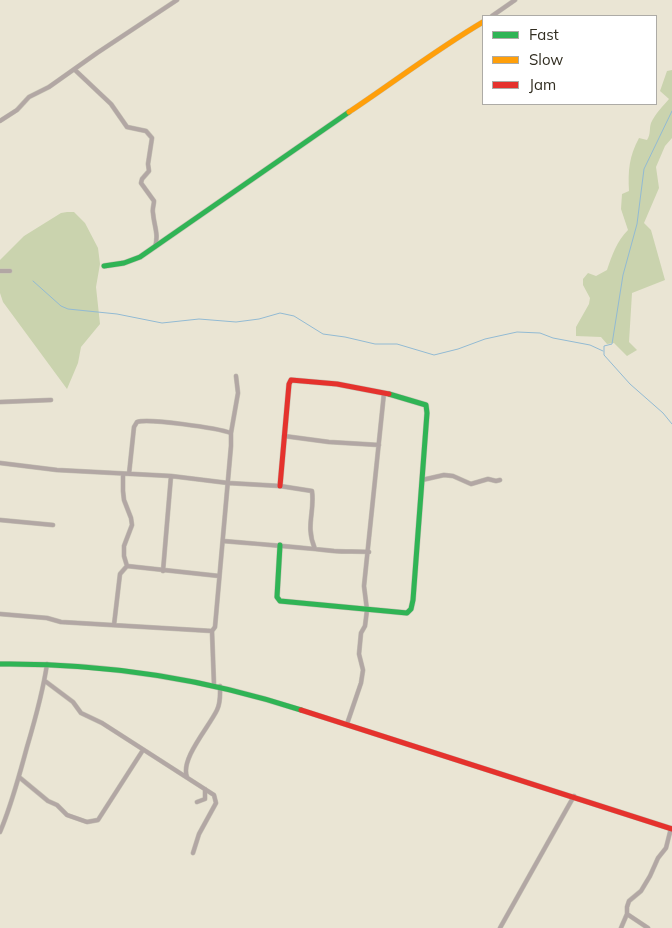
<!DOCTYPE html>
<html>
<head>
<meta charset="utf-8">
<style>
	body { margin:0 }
	#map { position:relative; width:672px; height:928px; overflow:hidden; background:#eae5d4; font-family:Mulish,sans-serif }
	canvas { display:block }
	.legend { position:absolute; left:482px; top:15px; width:175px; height:90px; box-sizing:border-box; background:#fff; border:1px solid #adaba6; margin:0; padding:6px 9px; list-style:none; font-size:15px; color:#312d21 }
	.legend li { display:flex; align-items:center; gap:10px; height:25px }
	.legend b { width:25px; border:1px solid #adaba6 }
</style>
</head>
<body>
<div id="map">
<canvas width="672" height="928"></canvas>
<ul class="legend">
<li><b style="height:6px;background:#30b455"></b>Fast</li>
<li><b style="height:6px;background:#ff9f0a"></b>Slow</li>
<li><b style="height:6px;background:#e5322d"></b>Jam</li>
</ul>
</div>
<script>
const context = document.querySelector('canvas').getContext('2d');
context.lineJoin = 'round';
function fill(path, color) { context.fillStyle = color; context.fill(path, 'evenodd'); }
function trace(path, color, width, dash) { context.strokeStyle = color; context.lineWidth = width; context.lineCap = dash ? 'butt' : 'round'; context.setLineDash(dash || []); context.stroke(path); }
fill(new Path2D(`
	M672 70V138L665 146 656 167 659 188 644 223 651 230 665 280 632 293 629 342 637 350 627 356 614 343 607 344 601 337 576 336V327L589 304 590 298 583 285V279L588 273 596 276 607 270C612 255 617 241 628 230L621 209 622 194 629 191C628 170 629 157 639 138L647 140C651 134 649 129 651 123 655 114 663 106 669 99L660 91 667 71Z
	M67 212H74L85 223 98 248 100 264 96 287 100 324 81 347 78 363 67 389 3 302 0 293V260L24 236 61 213Z`), '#cad3ae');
trace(new Path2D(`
	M672 111 644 169 637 224 623 275 612 344 604 346V355L630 384 663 413 672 424
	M33 281 61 306 68 309 117 314 162 323 199 319 236 322 259 319 280 313 294 316 323 334 345 337 375 344H397L434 355 458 349 485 339 517 332 540 333 553 338 590 345 603 351`), '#92bad3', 1);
const street = new Path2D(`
	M492 16 515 0
	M75 70 111 104 127 127 146 131 152 138 148 164 149 171 142 179 141 183 154 201C154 205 152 209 153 213 154 226 159 234 155 247
	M0 121 17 110 29 97 49 87 97 53 177 0
	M0 271H10
	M0 402 51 400
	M284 436 329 442 379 445
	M0 463 57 470 171 476 228 483 280 486 312 491C315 512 305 526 315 549
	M123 474V491L124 500 131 518 132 525 124 546V556L127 566
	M129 474 134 427 137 422C148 418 217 428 231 433
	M422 480 444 475 453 476 471 484 488 479 496 481 500 480
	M0 520 53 525
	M223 541C260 544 297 547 334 551 346 552 357 551 369 552
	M163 571 171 476
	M0 614 47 618 61 622 212 631
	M114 625 120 574 127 566 219 576
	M45 681 73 702 81 713 102 723 214 795 216 803 199 834 193 853
	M214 685 212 631 215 627 231 446V433L238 393 236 376
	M347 724 361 683 363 670 359 654 361 633 365 626 367 610 364 586 384 393
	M19 777 48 801 57 805 67 815 87 822 98 820 143 750
	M187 777C180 759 209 727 217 710 221 702 220 694 220 686
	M197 802 205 799V789
	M0 832C12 804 19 776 27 747 35 720 43 692 47 664
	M500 928 574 796
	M621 928 627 914
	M648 928 627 914V907L629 901 641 891 650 876 658 858 666 848 671 828`);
const fast = new Path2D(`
	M104 266 124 263 140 257 349 112
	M280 545 277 597 280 601 407 613 411 609 413 600 427 413 426 405 389 394
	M0 664C103 663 203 678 301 710`);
const slow = new Path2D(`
	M349 112C394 82 437 49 483 22`);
const jam = new Path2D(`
	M280 486 289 384 291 380 337 384 389 394
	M301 710 672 829`);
trace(street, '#c7c3b5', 5);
trace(fast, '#c7c3b5', 6);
trace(slow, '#c7c3b5', 6);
trace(jam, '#c7c3b5', 6);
trace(street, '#b2a7a4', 4);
trace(fast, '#30b455', 5);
trace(slow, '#ff9f0a', 5);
trace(jam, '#e5322d', 5);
</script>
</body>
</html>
